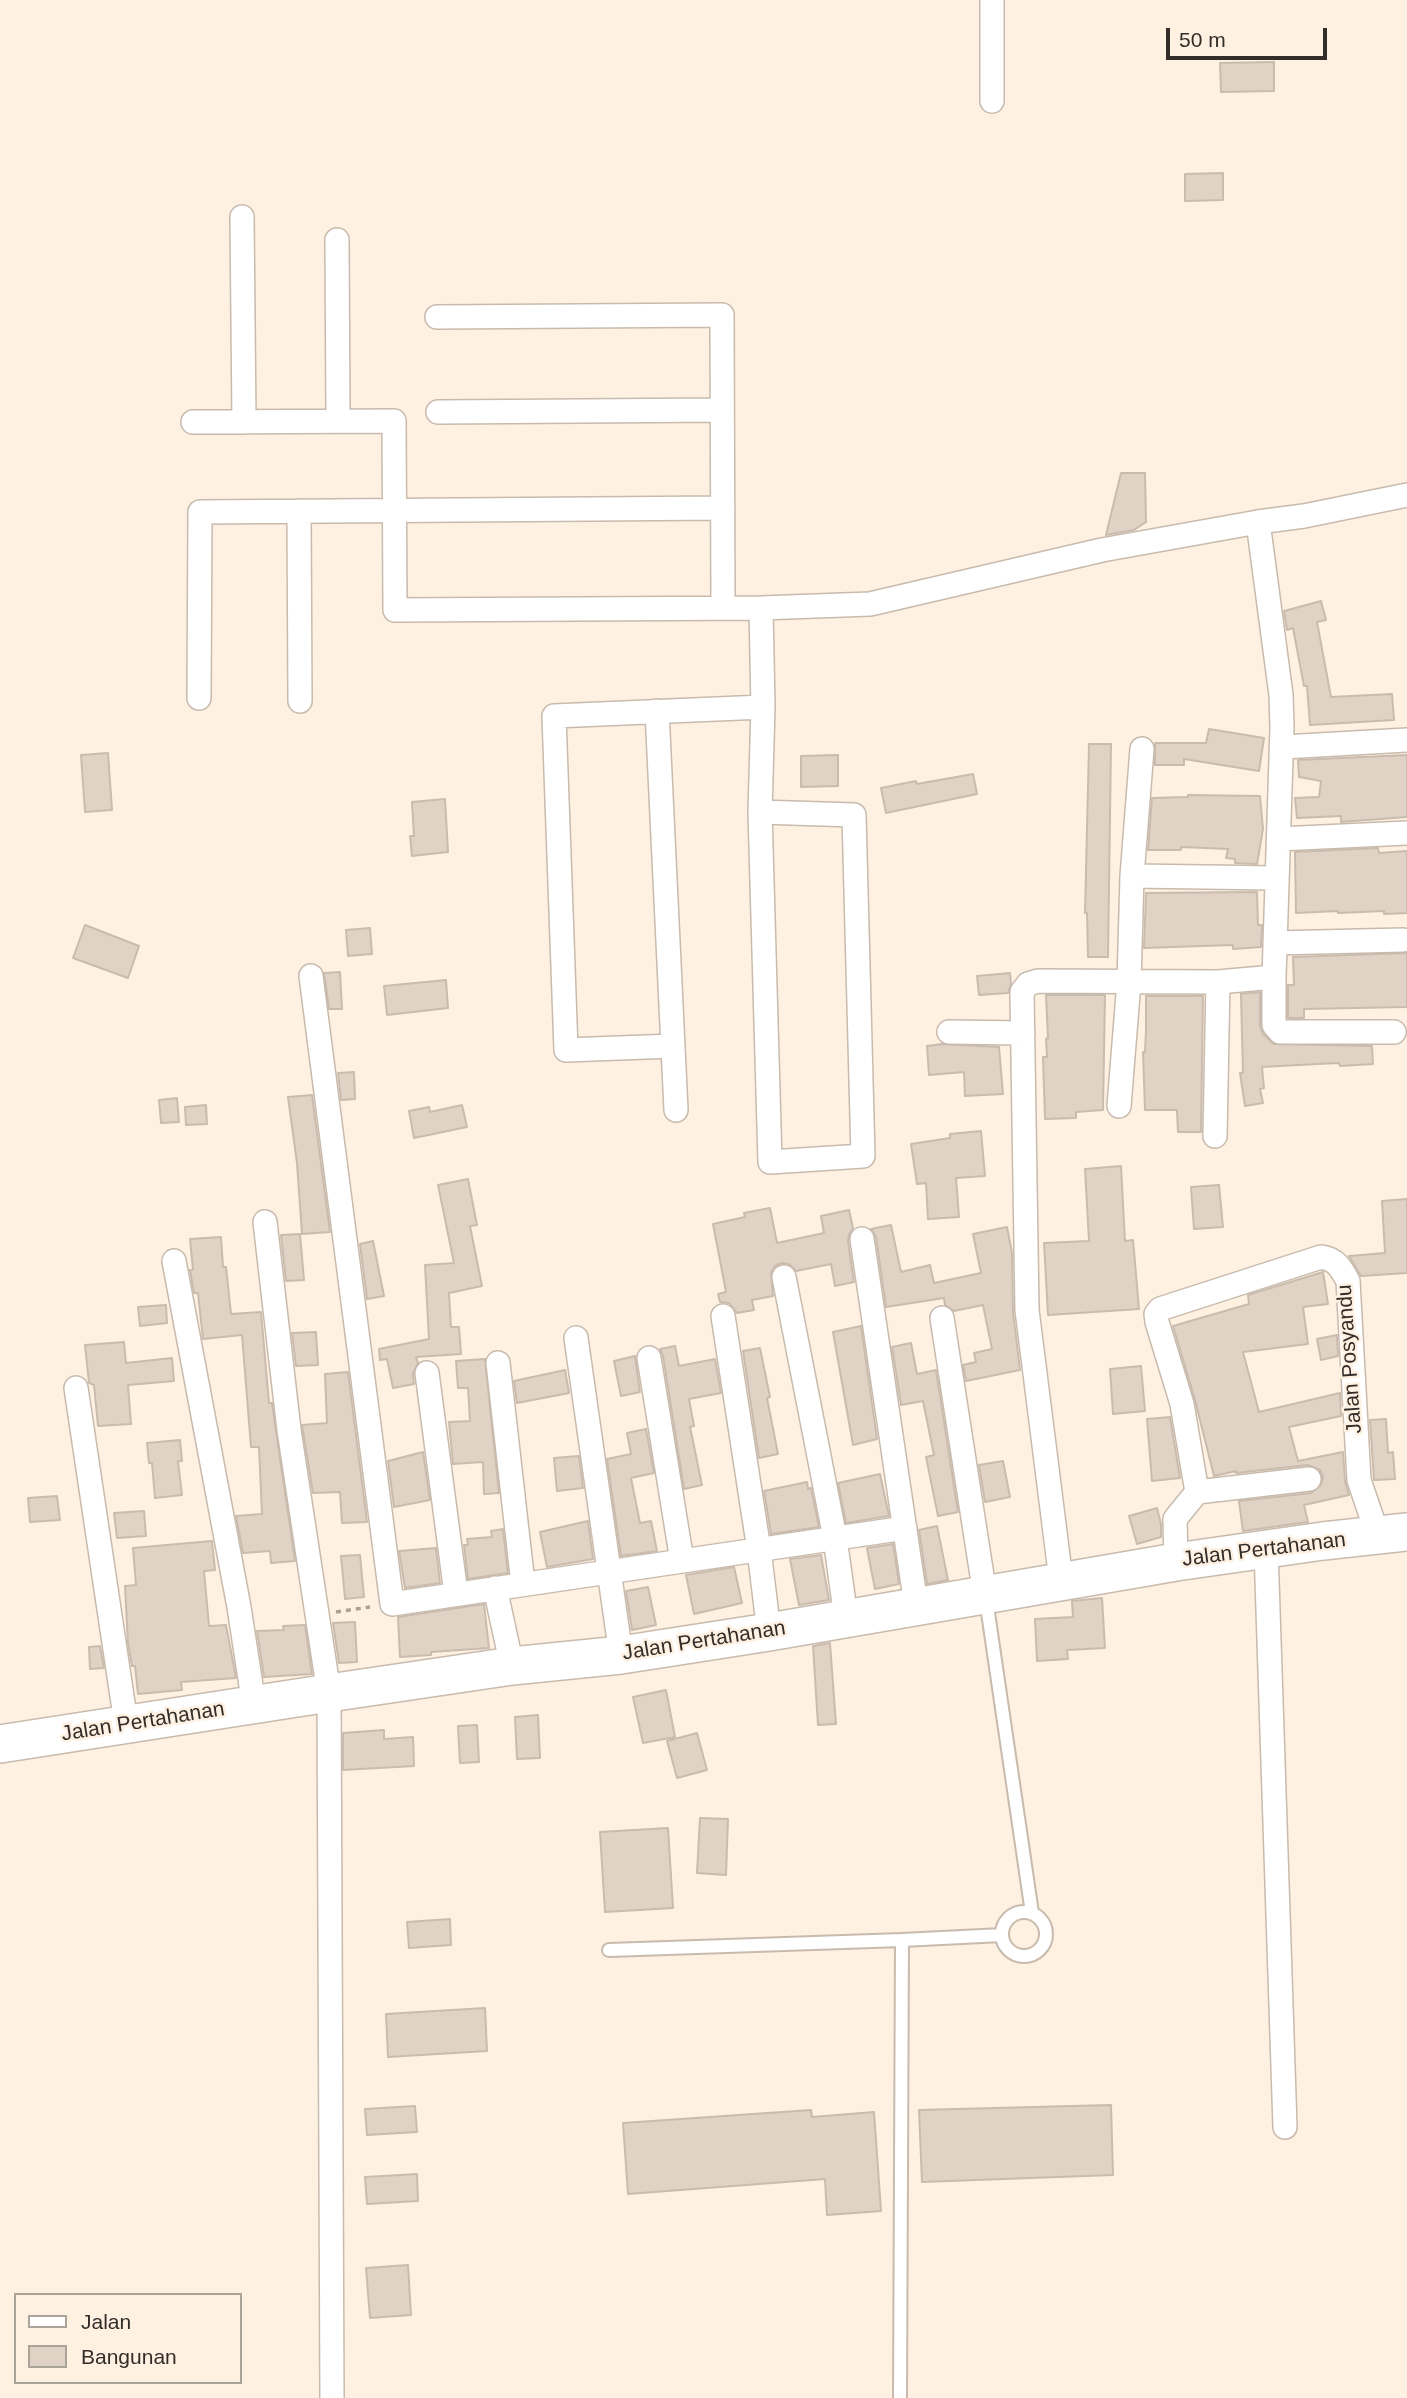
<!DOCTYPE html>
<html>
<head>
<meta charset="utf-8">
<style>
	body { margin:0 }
	#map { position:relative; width:1407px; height:2398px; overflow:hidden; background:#fef1e2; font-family:Helvetica,sans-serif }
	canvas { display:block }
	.legend { position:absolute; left:14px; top:2293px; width:228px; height:91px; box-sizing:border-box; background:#fef1e2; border:2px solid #aca398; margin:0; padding:9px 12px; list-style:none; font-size:21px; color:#322d28 }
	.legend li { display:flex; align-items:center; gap:14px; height:35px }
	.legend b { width:35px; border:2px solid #aca398 }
	.scale { position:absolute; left:1166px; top:28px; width:161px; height:32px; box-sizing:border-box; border:4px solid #322d28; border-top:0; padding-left:9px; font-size:21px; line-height:24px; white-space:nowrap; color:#322d28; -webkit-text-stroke:5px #fef1e2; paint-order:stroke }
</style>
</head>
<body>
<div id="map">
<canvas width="1407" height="2398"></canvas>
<ul class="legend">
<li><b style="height:9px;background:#fff"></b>Jalan</li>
<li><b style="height:19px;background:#e0d3c5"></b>Bangunan</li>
</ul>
<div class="scale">50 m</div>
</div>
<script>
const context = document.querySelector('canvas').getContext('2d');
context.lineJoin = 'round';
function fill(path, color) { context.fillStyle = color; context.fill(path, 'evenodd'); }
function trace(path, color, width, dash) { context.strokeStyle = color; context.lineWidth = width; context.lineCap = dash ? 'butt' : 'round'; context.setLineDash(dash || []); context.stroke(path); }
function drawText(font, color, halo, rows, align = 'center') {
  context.font = font + ' Helvetica,sans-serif'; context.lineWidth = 5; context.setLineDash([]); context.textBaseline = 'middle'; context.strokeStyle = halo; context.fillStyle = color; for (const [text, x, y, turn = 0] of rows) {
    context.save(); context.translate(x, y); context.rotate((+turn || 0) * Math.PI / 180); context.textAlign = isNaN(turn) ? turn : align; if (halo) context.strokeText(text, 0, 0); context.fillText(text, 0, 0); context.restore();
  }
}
const building = new Path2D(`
	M1274 62V91L1221 92 1220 63Z
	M1223 173V200L1185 201V174Z
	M1121 473H1145L1146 522 1134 530 1106 535Z
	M1321 601 1326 620 1317 622 1331 697 1392 694 1394 720 1310 725 1307 686H1304L1293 628 1287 630 1284 611Z
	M1209 729 1264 738 1259 771 1184 759V765H1155V743H1206Z
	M1089 744H1111L1108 957H1088L1087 913H1085Z
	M108 753 112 810 85 812 81 755Z
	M838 755V786L801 787V756Z
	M1407 755V817L1341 822V816L1297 818 1295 798 1319 797 1321 781 1299 777 1298 760Z
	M973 774 977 794 886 813 881 788 916 781 917 784Z
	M1188 795 1260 796 1263 829 1257 864 1235 863V859L1226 858 1228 849 1181 847V850H1148L1152 798 1188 797Z
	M445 799 448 852 412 856 410 836H414L412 802Z
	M1378 848 1379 853 1407 851V913L1384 914V911L1338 913V911L1296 913 1295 852Z
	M1257 892 1258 925H1262L1261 947 1233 949V945L1144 948 1146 893Z
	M85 925 139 946 128 978 73 958Z
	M370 928 372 954 348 956 346 930Z
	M1407 953V1007L1304 1009V1018H1288V985H1294L1293 957Z
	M340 972 342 1009H329L324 973Z
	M1010 973 1011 984 1008 993 979 995 977 976Z
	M446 980 448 1008 387 1015 384 986Z
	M1260 992V1026L1263 1034 1274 1044 1372 1046 1373 1064 1340 1066 1339 1063 1317 1064 1262 1067 1264 1088 1260 1089 1263 1103 1245 1106 1240 1073H1243L1241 994Z
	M1046 995H1105L1103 1110 1076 1112V1118L1045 1119 1043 1057H1047L1046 1039 1048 1038Z
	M1146 996H1203L1201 1132H1178L1177 1110H1145L1143 1052H1145L1146 1030Z
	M942 1044 999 1047 1003 1094 965 1096 964 1072 929 1075 927 1046Z
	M354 1072 355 1099 341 1100 338 1073Z
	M312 1095 330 1232 302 1234 297 1163 288 1097Z
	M177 1098 179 1122 161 1123 159 1100Z
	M206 1105 207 1124 186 1125 185 1107Z
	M462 1105 467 1127 414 1138 409 1111 429 1107 430 1112Z
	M981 1131 985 1176 956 1178 959 1217 928 1219 926 1183 917 1184 911 1144 950 1138V1134Z
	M1121 1166 1125 1241 1133 1240 1139 1309 1048 1315 1044 1243 1089 1241 1085 1169Z
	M468 1179 477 1225 470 1226 482 1286 449 1293 451 1327H459L461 1354 416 1357 418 1363 413 1374 414 1384 393 1388 387 1359 380 1360 379 1349 429 1339 425 1265 454 1263 438 1185Z
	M1219 1185 1223 1227 1194 1229 1191 1187Z
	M1407 1199V1273L1361 1276 1349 1256 1385 1253 1382 1201Z
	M770 1208 777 1243 824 1233 821 1216 849 1210 853 1228 849 1235 848 1241 854 1282 835 1286 831 1264 796 1271 789 1264 782 1263 775 1266 771 1273 773 1296 752 1300 754 1310 737 1313 729 1303 720 1302 718 1294 726 1292 713 1224 745 1217 744 1213Z
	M891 1225 901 1272 930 1265 934 1283 981 1273 973 1234 1007 1227 1012 1253 1013 1312 1020 1370 966 1381 963 1365 976 1362 974 1353 992 1349 983 1305 954 1311 945 1305 944 1298 886 1307 876 1237 871 1229Z
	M300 1234 304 1280 286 1281 281 1235Z
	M221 1237 223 1267H226L231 1314 261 1312 269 1403H272L295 1561 271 1563 270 1551 243 1553 236 1516 262 1514 259 1447H251L242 1335 203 1339 198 1293H194L190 1270H193L190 1239Z
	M373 1241 384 1296 367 1299 360 1244Z
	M1323 1272 1328 1304 1303 1307 1308 1344 1243 1352 1259 1412 1340 1393 1341 1416 1289 1427 1298 1461 1343 1452 1345 1481 1349 1495 1304 1505 1308 1522 1243 1531 1239 1501 1311 1493 1321 1485 1323 1477 1320 1470 1308 1465 1236 1473V1471L1214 1476 1195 1400 1173 1326 1249 1304 1248 1295Z
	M166 1305 167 1323 140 1326 138 1307Z
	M861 1326 877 1439 853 1445 833 1332Z
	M316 1332 318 1365 296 1366 292 1333Z
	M1337 1335 1338 1356 1321 1360 1317 1339Z
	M124 1342 126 1363 172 1358 174 1381 128 1385 131 1424 98 1426 94 1385 89 1383 85 1345Z
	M911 1343 917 1374 936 1370 958 1512 938 1516 926 1457 934 1455 923 1401 901 1405 892 1347Z
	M675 1346 679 1366 715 1359 721 1393 689 1399 694 1426 690 1427 702 1485 684 1489 663 1356 660 1349Z
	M760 1348 770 1397 767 1398 778 1454 759 1458 743 1351Z
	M635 1356 640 1392 621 1396 614 1361Z
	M485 1359 499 1493 484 1494 483 1462 453 1464 449 1422 470 1421 468 1388H458L456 1361Z
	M1141 1366 1145 1411 1113 1414 1110 1369Z
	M565 1370 569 1393 517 1403 514 1381Z
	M348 1372 367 1522 342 1523 340 1492 313 1493 302 1425 327 1423 325 1374Z
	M1170 1417 1180 1478 1152 1481 1147 1419Z
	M1386 1419 1388 1453 1393 1452 1395 1479 1374 1480 1370 1420Z
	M646 1429 654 1473 631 1478 640 1523 651 1521 657 1551 621 1556 607 1459 631 1454 627 1433Z
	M180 1440 182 1461H178L182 1495 155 1498 152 1463H149L147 1443Z
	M423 1452 430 1500 394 1507 388 1461Z
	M579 1456 583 1488 557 1491 554 1458Z
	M1003 1461 1010 1497 985 1502 979 1465Z
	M880 1474 889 1516 846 1523 838 1483Z
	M807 1482 808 1489 811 1488 819 1527 771 1534 764 1491Z
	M57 1496 60 1520 30 1522 28 1498Z
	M1157 1508 1161 1524V1537L1137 1544 1129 1516Z
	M144 1511 146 1536 117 1538 114 1513Z
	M588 1521 593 1559 547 1567 540 1532Z
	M937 1526 948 1580 927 1584 919 1530Z
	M503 1529 508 1573 468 1579 464 1545H468L467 1539 492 1537 491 1531Z
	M212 1541 215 1570 204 1571 209 1626 226 1625 236 1678 181 1682 182 1690 138 1694 135 1666H132L128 1643 125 1586 136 1585 133 1548Z
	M893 1544 899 1584 875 1589 867 1548Z
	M436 1548 440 1583 405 1588 399 1551Z
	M360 1555 364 1597 345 1599 341 1556Z
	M821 1555 829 1600 799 1605 790 1559Z
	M734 1567 742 1603 694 1614 686 1575Z
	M648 1587 656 1625 632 1630 626 1591Z
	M1102 1598 1105 1648 1067 1650 1068 1659 1037 1661 1035 1619 1073 1617 1072 1601Z
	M484 1604 489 1648 431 1652V1655L400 1657 398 1617Z
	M355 1622 357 1662 339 1663 333 1623Z
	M305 1625 312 1674 264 1677 257 1631 284 1630 283 1626Z
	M830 1643 836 1724 818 1725 813 1646Z
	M100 1646 104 1668 90 1669 89 1647Z
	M666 1690 675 1737 643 1743 633 1697Z
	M538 1715 540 1758 517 1759 515 1717Z
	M477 1725 479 1762 460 1763 458 1726Z
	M384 1730V1739L413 1737 414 1766 343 1770V1733Z
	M697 1733 707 1770 677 1778 667 1741Z
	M700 1818 728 1819 726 1875 697 1873Z
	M668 1828 673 1908 605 1912 600 1832Z
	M450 1919 451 1945 409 1948 407 1922Z
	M485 2008 487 2051 388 2057 386 2014Z
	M1111 2105 1113 2175 922 2182 919 2110Z
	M415 2106 417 2132 367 2135 365 2109Z
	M811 2110 812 2117 874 2112 881 2211 827 2215 825 2179 628 2194 623 2123Z
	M417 2174 418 2201 367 2204 365 2177Z
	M408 2265 411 2315 370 2318 366 2268Z`);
fill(building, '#e0d3c5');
trace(building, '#c9bcae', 2);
const service = new Path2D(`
	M986 1599 1032 1913
	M1002 1934a22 22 0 1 1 44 0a22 22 0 1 1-44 0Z
	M609 1950 902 1940
	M900 2398 902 1940 1002 1935`);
const minor = new Path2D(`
	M992 0V101
	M242 217 244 422
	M337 240 338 421
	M437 317 722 315 723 608
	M438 412 722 410
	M193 422 394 421 395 610 761 608 870 604 1102 550 1258 522
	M299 511 300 701
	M199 698 200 512 723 508
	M657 711 676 1110
	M1283 747 1407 740
	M760 812 854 815 863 1156 770 1162 760 812 763 707 761 608
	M1279 839 1407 833
	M1132 876 1277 878
	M1275 943 1403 940
	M311 976 392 1604 905 1528
	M1274 977V1025L1280 1032H1394
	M949 1032 1023 1033
	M673 1046 566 1050 554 716 763 707
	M1119 1106 1129 982 1132 876 1142 749
	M1215 1136 1218 982
	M265 1222 289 1430 329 1693 332 2398
	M862 1239 916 1605
	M174 1261 239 1607 254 1705
	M784 1277 835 1538 846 1618
	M723 1316 759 1550 769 1632
	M942 1318 985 1595
	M576 1338 621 1655
	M649 1358 682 1561
	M498 1363 523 1584
	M427 1373 456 1594
	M76 1388 126 1723
	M1197 1492 1182 1404 1157 1322 1156 1314 1160 1309 1321 1257C1336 1259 1341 1268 1348 1281L1359 1480 1378 1536
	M1266 1549 1285 2127
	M1176 1562 1175 1519 1197 1492 1309 1479
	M1061 1580 1027 1310 1022 992 1028 984 1038 981 1218 982 1274 977 1282 727 1281 695 1258 522 1304 516 1407 495
	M495 1588 512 1666`);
const primary = new Path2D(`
	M0 1744 329 1693 512 1666 621 1655 769 1632 1176 1562 1323 1541 1407 1532`);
trace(service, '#c8bbae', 16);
trace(minor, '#c8bbae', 26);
trace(primary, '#c8bbae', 40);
trace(new Path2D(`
	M336 1612 370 1607`), '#aaa196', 3.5, [5, 5]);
trace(service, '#fff', 12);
trace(minor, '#fff', 23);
trace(primary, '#fff', 37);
drawText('21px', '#322d28', '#fef1e2', [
	["Jalan Posyandu",1350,1359,-94],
	["Jalan Pertahanan",1264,1550,-7],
	["Jalan Pertahanan",704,1641,-9],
	["Jalan Pertahanan",143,1722,-9]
]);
</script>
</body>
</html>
